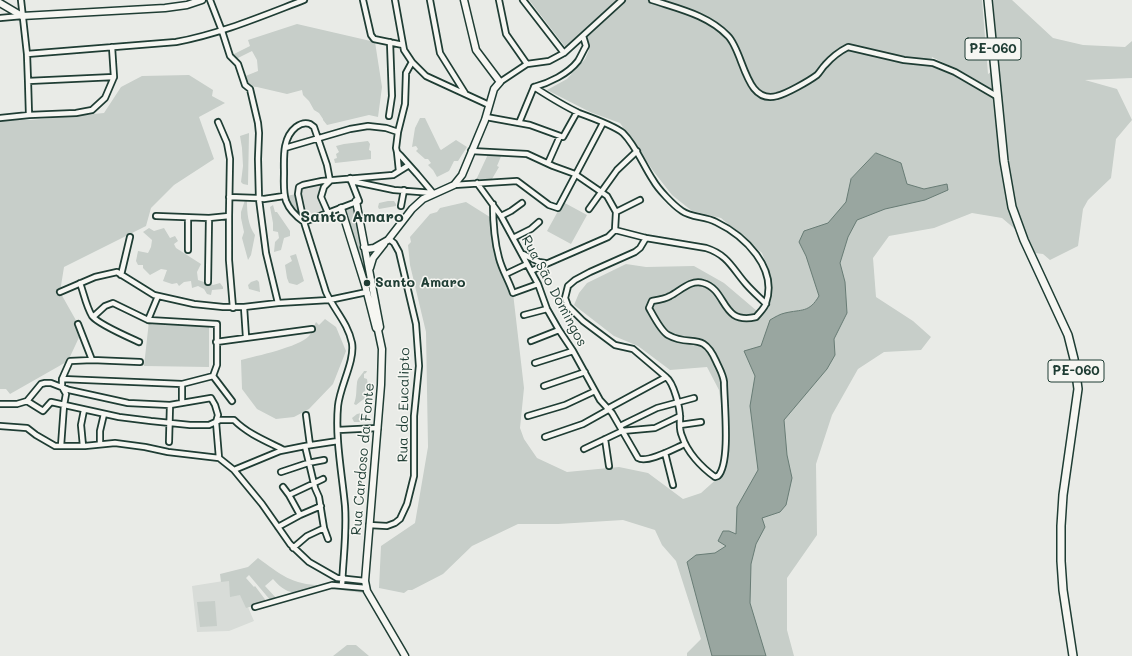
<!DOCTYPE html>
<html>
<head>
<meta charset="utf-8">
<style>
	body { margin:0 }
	canvas { display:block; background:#e9ebe7 }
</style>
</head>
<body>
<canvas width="1132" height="656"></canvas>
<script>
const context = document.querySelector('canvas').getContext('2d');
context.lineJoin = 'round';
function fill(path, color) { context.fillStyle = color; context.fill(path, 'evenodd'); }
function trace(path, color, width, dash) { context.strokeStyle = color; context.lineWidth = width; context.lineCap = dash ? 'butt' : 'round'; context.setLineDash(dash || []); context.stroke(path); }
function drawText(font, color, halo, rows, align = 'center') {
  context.font = font + ' Mali,sans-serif'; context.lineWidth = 3; context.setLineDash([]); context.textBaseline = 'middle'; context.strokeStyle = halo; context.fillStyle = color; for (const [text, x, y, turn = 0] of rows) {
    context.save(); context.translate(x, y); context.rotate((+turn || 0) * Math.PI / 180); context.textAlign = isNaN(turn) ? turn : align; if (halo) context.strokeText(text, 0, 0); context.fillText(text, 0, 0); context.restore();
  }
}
fill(new Path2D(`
	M321 182 323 185 319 193V197L325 212 305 218 299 190 300 188Z
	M236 579 254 621 229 631 197 632 192 586Z`), '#d8dcd8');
fill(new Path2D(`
	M529 0H982L988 74 999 67 993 0H1012L1053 38 1083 45 1125 47 1132 41V78L1085 80 1117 89 1132 120 1116 139 1111 178 1088 200 1083 209 1078 246 1050 260 1043 254 1035 253 1029 241 1002 218 972 213 934 228 889 236 873 258 876 297 913 321 931 337 921 350 884 352 858 369 832 415 816 464 817 535 787 578V630L794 656H687V653L701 639 676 561 662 545 655 530 623 520 558 524H518L472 546 443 574 412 590H408L404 593 379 588 381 546 415 523 428 447 426 332 410 265 408 245 411 242 410 237 430 214 437 212 440 208 466 202 493 219 496 247 513 293 524 388 520 428 524 439 537 458 567 472 619 467 648 473 683 499 701 493 720 476 726 437 719 390 707 367 670 370 638 346 614 336 574 305 579 293 587 283 626 264 646 267 694 266 724 283 757 311 771 299V277L762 253 721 218 692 211 672 195 654 172 620 123 590 112 547 90 567 79 585 59 589 50 577 38 566 48ZM932 57 968 75 938 69 930 65Z
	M297 24 375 42 382 87 378 117 369 115 327 125 323 120V119L319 113 314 110 309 101 303 95 302 90 287 94 257 87 245 86 243 77 258 71 257 60 252 51 234 60 232 55 250 46 248 40Z
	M189 75 213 90 212 96 225 103 199 117 214 159 174 185 151 208 146 226 64 267 60 292 82 331 68 361 10 394 6 389H0V118L31 120 104 113 121 87 142 76Z
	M420 118H425L440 149 441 150 456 140 467 147 458 161H454L449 171 437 177 433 170 428 165 431 163 428 159H425L416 151 418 149 416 146 412 147 415 128Z
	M249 133 248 185 243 184 241 182 243 166 242 148 240 136Z
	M368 141 370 144 369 150 371 151V159L335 163 334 159 337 158 336 154 339 152 336 146 344 144Z
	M490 150 502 154 497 166 499 167 492 179 476 180Z
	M296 194 302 219H301L289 203 287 196Z
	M245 200 247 201C247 213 248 225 255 235L251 255 248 260 242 238 244 232 241 218V212Z
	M388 201H394L396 204V206L379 209 378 207 379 203Z
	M563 202 587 215 571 244 547 231Z
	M273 205 275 212H277L290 231V236L284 238 281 250 274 252 275 242 279 238 278 232 273 231V223L270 207Z
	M354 205 370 284 367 285 344 209Z
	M149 228 154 231 164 228 170 238 175 236 178 241 174 244 176 248 201 264 197 272 198 280 213 285 220 283 223 287V289L212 290 211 295 207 294 204 289 198 286 192 288 191 281 184 282 179 286 177 283 172 284 163 281 167 270 161 269 150 275 143 268V265H138L136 261 138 251 148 253 151 247 152 240 143 232Z
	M296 254 304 281 297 285 289 283 287 278 285 265 292 261 290 256Z
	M257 280 259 282 260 292 249 289 248 285 251 282Z
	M325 319 336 327 346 351 333 384 309 409 294 417 276 419 257 409 242 389 241 360C256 356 299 347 309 336 312 332 314 326 316 322L319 325Z
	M149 321 209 324V367L144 366Z
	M364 371H367L366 373 364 374V378L367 379 368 386 366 387 365 391 363 392 365 398 356 405 354 404C357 396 356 390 357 383 357 378 362 375 364 371Z
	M362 413 365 414 366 419 359 422H354L352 418 357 414Z
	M258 558C281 575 294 586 324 585 301 592 291 600 273 579L265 586 277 599 271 601 249 575 246 578 254 587 255 586 267 602 246 608 240 595 230 597 229 581 221 582 220 574 248 567Z
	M342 588 360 589 364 593 340 590Z
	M215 601 217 626 200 627 197 602Z
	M347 645H356L369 656H333Z`), '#c7cec9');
const water = new Path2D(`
	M876 153 901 163 907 184 924 189 947 184 948 190 925 200 885 209 857 220 848 237 840 263 845 282 847 313 834 339 835 355 827 369 784 420 787 455 792 478 786 505 780 512 762 518 765 527 756 544 751 564 750 603 766 656H712L687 562 696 555 715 553 726 546 718 541 723 531H729L736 534 737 507 758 470 750 406 755 376 744 351 761 346 770 320C775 317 780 314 785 313 802 309 809 313 819 296L806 256 799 242 804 231 828 223 846 202 851 179Z`);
fill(water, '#99a6a0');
trace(water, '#687c75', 1);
const street = new Path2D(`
	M21 0 27 54 28 81 114 77
	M210 0 222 31 230 56 238 64 245 85 250 89 258 123 259 133 258 159 259 199 266 253 278 303
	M363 0 371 35 374 39 403 45
	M395 0 404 50 412 62 426 76 489 105
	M430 0 440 53 465 93
	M499 0 506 34 527 64
	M523 0 564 53
	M652 0C679 9 708 15 728 36 744 52 745 105 777 96 786 94 809 81 817 75 820 72 822 68 825 65 832 57 838 52 848 47L904 60 933 63 955 72 998 97
	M0 18 22 16
	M583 36 586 46C583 51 581 56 578 61 568 74 549 83 534 87 548 96 564 106 579 113 590 117 616 127 623 133 636 146 643 165 653 180 658 189 673 205 682 211 692 218 705 216 716 222 745 236 778 268 766 303 765 308 759 313 756 317 720 325 728 290 703 283 691 279 680 291 670 296 665 299 658 300 652 301L649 308C653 315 661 331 668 335 691 348 702 330 716 361 719 368 723 374 724 382 724 402 731 463 718 476L715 477C701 467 687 452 682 436 679 430 680 424 680 418 680 408 674 383 666 377L607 409
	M27 54 176 42C220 34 262 16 304 0
	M412 62 406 73 405 104 398 132 396 148 397 152 400 155 417 174 433 193
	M28 81 29 115
	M500 82 527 64 549 61 564 53 622 0
	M389 116 392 96 390 42
	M486 117 530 125 563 137 577 112
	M0 118 29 115 76 113 92 110 105 98 114 77 112 47
	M218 122 227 143 230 159 229 216V260L233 308
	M519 123 534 87
	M285 148 350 129 368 126 386 128 398 132
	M471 151 527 154 553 166 575 174 607 196 616 212 615 230 608 237 546 264 531 271
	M397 152 399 171
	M548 163 560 136
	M351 181 394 190 433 193
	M477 183 501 216 538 284 547 309 559 330 573 351 600 400 612 413 638 458C647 464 675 448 685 444
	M454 185 517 181 549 205 558 208 603 123
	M229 197 257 198 264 199 284 196
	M493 204C493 222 494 240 499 258 502 270 509 281 513 293L538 284
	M401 206 404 190
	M589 209 617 170 637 151
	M616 212 640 200
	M156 216 209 218 229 216
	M501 216 511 211 522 203
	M304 222C297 217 289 209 286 201 283 192 284 182 284 173 284 158 282 138 296 127 300 124 305 122 310 124L314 127 327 165 330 181 324 187 321 197 328 213
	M304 222 298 194 299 187 303 185 322 181 393 175 409 165
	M615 230 646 238 706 248C728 255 732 268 746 284 752 291 759 297 766 304
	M513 238 531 229 539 222
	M646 238 640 248 635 252 590 272 575 280 568 286 565 298 568 306 583 321 615 345 633 349 666 377
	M188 250V218
	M523 254 539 262 545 263
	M506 274 527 264
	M121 275 130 237
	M208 282 209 218
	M80 283C84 294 86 306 92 316 98 324 128 337 139 342
	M60 292 95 277 117 272 154 295 194 304 223 307H244L278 303 329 300 367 292
	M244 307 246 337
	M524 315 547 309
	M93 317 105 306 113 303 148 320 217 324V365L213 376
	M148 320 158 296
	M78 324 92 360
	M531 341 559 330
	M216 342 312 329
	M535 363 573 351
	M213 376 232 401
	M62 379 182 384 213 376
	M182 384V403
	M544 386 585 372
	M27 401 43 411 51 402 119 417 151 421 190 425H209L220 420H234C248 434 266 441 284 450
	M0 404H17L27 401 41 384 45 383H51L69 390 128 403 170 405 211 398 215 405 218 415 216 422 219 458
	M306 415 310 445
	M528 416 565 405 595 391
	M680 425 701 422
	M0 426 27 428 36 435 55 446H85L115 443 145 447 168 452 219 458 234 470 262 504 290 544 309 562 337 578 365 581
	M620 426 657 408 694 398
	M338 430 378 428
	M545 437 583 424 608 410
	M605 439 609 466
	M169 442 170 405
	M100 444V431L104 414
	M61 446 64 405 66 394 62 387V379L70 361 92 360 140 362
	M83 446 81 425 84 410
	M584 449 622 431 655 428 680 416
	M665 453 673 485
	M234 470 280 451 305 446
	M281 472 308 463 324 460
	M289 495 323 479
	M300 515 321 506
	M369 525 387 526 395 523 400 519 407 504 414 476V416L419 366 416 324 399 252 394 243 389 239
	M278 527 300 515 289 495 283 487
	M328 539 324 528 319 497 315 488 305 446 338 441
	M293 548 307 536 324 528
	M342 586C343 559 347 533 345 506 342 473 335 439 338 406 340 386 355 361 352 343 348 323 334 310 326 292L304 222 359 201 350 178
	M255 607 332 585 366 588`);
const secondary = new Path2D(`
	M0 3 22 16 165 8 187 5 202 0
	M341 208 365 285 376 328 378 330 380 327 356 201
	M364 247 367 249 374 248 388 240 412 209 423 199 454 185 462 175 485 120 494 89 500 82 476 50 464 0
	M370 268 373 258 384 244
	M378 330 382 349 381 385 365 581 367 591 401 649 405 656`);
const primary = new Path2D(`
	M988 0 1004 161 1012 207 1024 240 1068 335 1074 359 1078 389 1063 495 1061 526V561L1063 590 1073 656`);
trace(street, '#1f3d34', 8);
trace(secondary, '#1f3d34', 9);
trace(primary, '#1f3d34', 10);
trace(street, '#f6f6f2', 4.5);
trace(secondary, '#f6f6f2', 6);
trace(primary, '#f6f6f2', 7);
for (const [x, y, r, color] of [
	[367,283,4,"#1f3d34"]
]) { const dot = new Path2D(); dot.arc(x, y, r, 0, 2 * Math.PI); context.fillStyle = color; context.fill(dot); trace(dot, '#f6f6f2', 1.5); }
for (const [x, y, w] of [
	[993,49,56],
	[1076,371,56]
]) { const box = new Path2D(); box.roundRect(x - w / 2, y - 11, w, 22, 3); context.fillStyle = '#f6f6f2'; context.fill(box); trace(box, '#1f3d34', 1); }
drawText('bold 13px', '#1f3d34', null, [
	["PE-060",993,49],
	["PE-060",1076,371]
]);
drawText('bold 14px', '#1f3d34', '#f6f6f2', [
	["Santo Amaro",375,283]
], 'left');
drawText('14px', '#1f3d34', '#f6f6f2', [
	["Rua São Domingos",554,291,62],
	["Rua do Eucalipto",404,405,-89],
	["Rua Cardoso da Fonte",363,459,-85]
]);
drawText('bold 16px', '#1f3d34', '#f6f6f2', [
	["Santo Amaro",352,217]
]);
</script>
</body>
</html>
